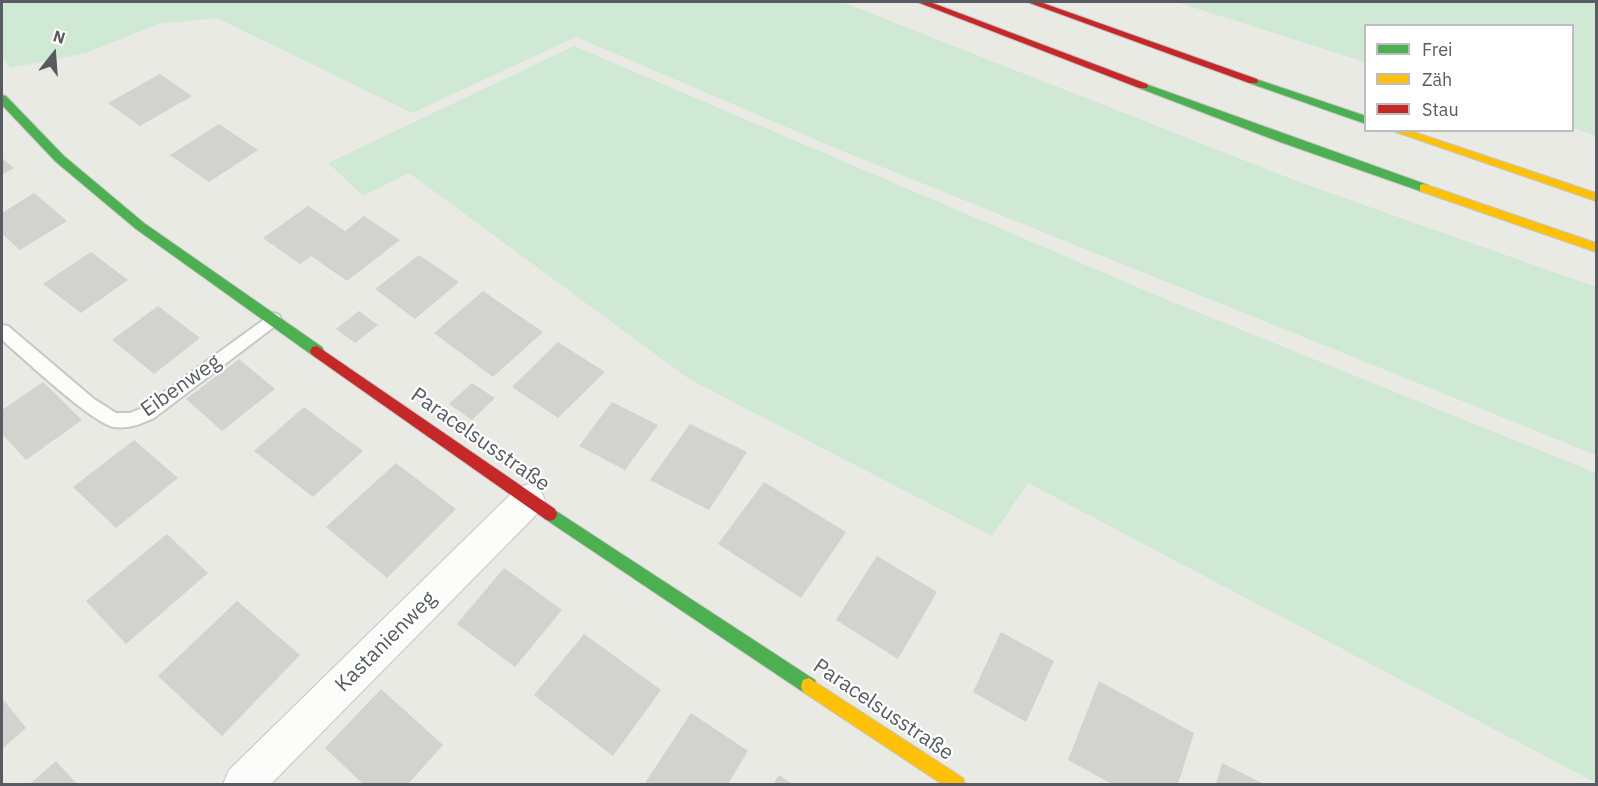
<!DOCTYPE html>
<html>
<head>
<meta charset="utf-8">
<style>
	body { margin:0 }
	#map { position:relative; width:1598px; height:786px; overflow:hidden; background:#eaeae4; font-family:"IBM Plex Sans",sans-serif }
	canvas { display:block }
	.frame { position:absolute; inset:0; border:3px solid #595b63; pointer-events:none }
	.legend { position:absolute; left:1364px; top:24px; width:210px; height:108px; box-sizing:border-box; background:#fff; border:2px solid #bdbdc1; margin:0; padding:8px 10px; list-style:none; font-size:18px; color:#595b63 }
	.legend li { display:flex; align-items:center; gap:12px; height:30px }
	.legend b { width:30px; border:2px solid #bdbdc1 }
	.north { position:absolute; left:24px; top:24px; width:60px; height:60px; -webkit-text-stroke:4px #fff; paint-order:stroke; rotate:17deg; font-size:16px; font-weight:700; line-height:24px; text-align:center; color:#595b63 }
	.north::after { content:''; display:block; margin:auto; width:21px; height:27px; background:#595b63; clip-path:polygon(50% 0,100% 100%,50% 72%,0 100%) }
</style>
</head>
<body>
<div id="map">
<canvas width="1598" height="786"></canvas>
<div class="frame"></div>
<ul class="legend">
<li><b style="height:8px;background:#4caf50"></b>Frei</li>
<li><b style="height:8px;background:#ffc107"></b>Zäh</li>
<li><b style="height:8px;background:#c62828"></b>Stau</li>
</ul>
<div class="north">N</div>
</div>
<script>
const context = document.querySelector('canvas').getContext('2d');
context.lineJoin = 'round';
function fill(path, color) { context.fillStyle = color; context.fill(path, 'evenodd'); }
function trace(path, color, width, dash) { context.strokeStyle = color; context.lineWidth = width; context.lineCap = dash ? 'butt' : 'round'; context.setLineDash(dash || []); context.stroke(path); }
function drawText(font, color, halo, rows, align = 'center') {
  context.font = font + ' "IBM Plex Sans",sans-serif'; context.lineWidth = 4.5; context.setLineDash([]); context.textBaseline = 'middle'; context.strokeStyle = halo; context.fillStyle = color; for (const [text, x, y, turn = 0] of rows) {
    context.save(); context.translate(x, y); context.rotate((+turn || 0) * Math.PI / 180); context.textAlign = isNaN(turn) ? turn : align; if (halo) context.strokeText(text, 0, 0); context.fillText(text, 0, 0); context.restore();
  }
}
fill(new Path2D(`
	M2 2H842L1302 183 1596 287V455L842 151 576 37 412 113 217 18 159 24 86 53 10 68 2 56Z
	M1176 2H1596V136L1573 128 1572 26H1366L1365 62Z
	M574 46 1170 301 1596 473V783L1028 483 992 536 689 379 409 173 363 196 328 163Z`), '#d0e9d4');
fill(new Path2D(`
	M160 74 192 96 140 126 108 103Z
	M219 124 258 150 209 182 170 155Z
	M2 158 14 168 2 175Z
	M34 193 67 221 20 250 2 234V213Z
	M308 206 345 231 364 216 400 240 347 281 311 256 300 264 263 238Z
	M91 252 128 280 81 313 43 284Z
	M419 255 459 282 415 319 375 289Z
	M483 291 543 332 493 377 434 333Z
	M158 306 200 338 154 374 112 340Z
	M359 311 378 325 355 343 336 329Z
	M558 342 605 372 558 418 512 387Z
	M239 359 275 389 222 431 186 399Z
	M43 382 82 420 26 460 2 434V410Z
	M472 383 495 398 472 420 449 404Z
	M612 402 658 425 625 470 579 446Z
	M304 407 363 451 313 497 254 451Z
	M690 424 747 452 709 510 650 480Z
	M134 440 178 478 116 528 73 487Z
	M396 463 456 509 387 578 326 527Z
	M764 482 846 532 801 598 718 544Z
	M167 534 208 573 126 644 86 601Z
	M877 556 937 592 898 659 836 620Z
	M504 568 562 610 515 667 457 624Z
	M237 601 300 655 222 736 158 676Z
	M1001 632 1054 661 1026 722 973 692Z
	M584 634 661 690 613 756 534 695Z
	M1099 681 1194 733 1178 784H1112L1068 760Z
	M381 689 443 745 408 784H363L325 748Z
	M2 698 26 728 2 749Z
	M691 713 748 751 728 784H647L645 783Z
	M56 761 77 784H30Z
	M1222 763 1264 784H1216Z
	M779 775 792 784H773Z`), '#d2d2ce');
const lane = new Path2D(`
	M273 313 279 315 281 319 279 323 154 418C141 424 129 429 114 427 93 424 22 357 2 340V325L8 326 94 399 116 413H130L142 408Z`);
const street = new Path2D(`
	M528 484 540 489 545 500 540 511 271 784H223L229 770 516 489Z`);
const fast = new Path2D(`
	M1253 78 1366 116V124L1249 83V79Z
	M1143 83 1428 185 1430 188 1424 192 1420 191 1280 142 1139 88V84Z
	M2 95 6 96 64 156 144 223 322 347 324 351 322 355H312L136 229 56 162 2 105Z
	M550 507 815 680 817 686 815 692 809 694 803 692 545 519 543 514 545 509Z`);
const slow = new Path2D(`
	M1390 130H1408L1596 193V201Z
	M1424 184 1596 243V252L1420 191V185Z
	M809 678 963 778 965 784H942L803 692 801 686 803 680Z`);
const jam = new Path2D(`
	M917 2H930L1147 84 1148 86 1147 88H1139Z
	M1027 2H1040L1257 79 1258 81 1257 83H1249Z
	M317 346 555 509 557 514 555 519 550 521 545 519 312 355 310 351 312 347Z`);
trace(lane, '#c6c6c6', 4);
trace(street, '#c6c6c6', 2);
trace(fast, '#c6c6c6', 2);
trace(slow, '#c6c6c6', 2);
trace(jam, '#c6c6c6', 2);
fill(lane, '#fcfcfb');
fill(street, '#fcfcfb');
fill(fast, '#4caf50');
fill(slow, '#ffc107');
fill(jam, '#c62828');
drawText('21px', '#595b63', '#fff', [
	["Eibenweg",181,386,-35],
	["Paracelsusstraße",480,440,35],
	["Kastanienweg",386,642,-45],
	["Paracelsusstraße",883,710,34]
]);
</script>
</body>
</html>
